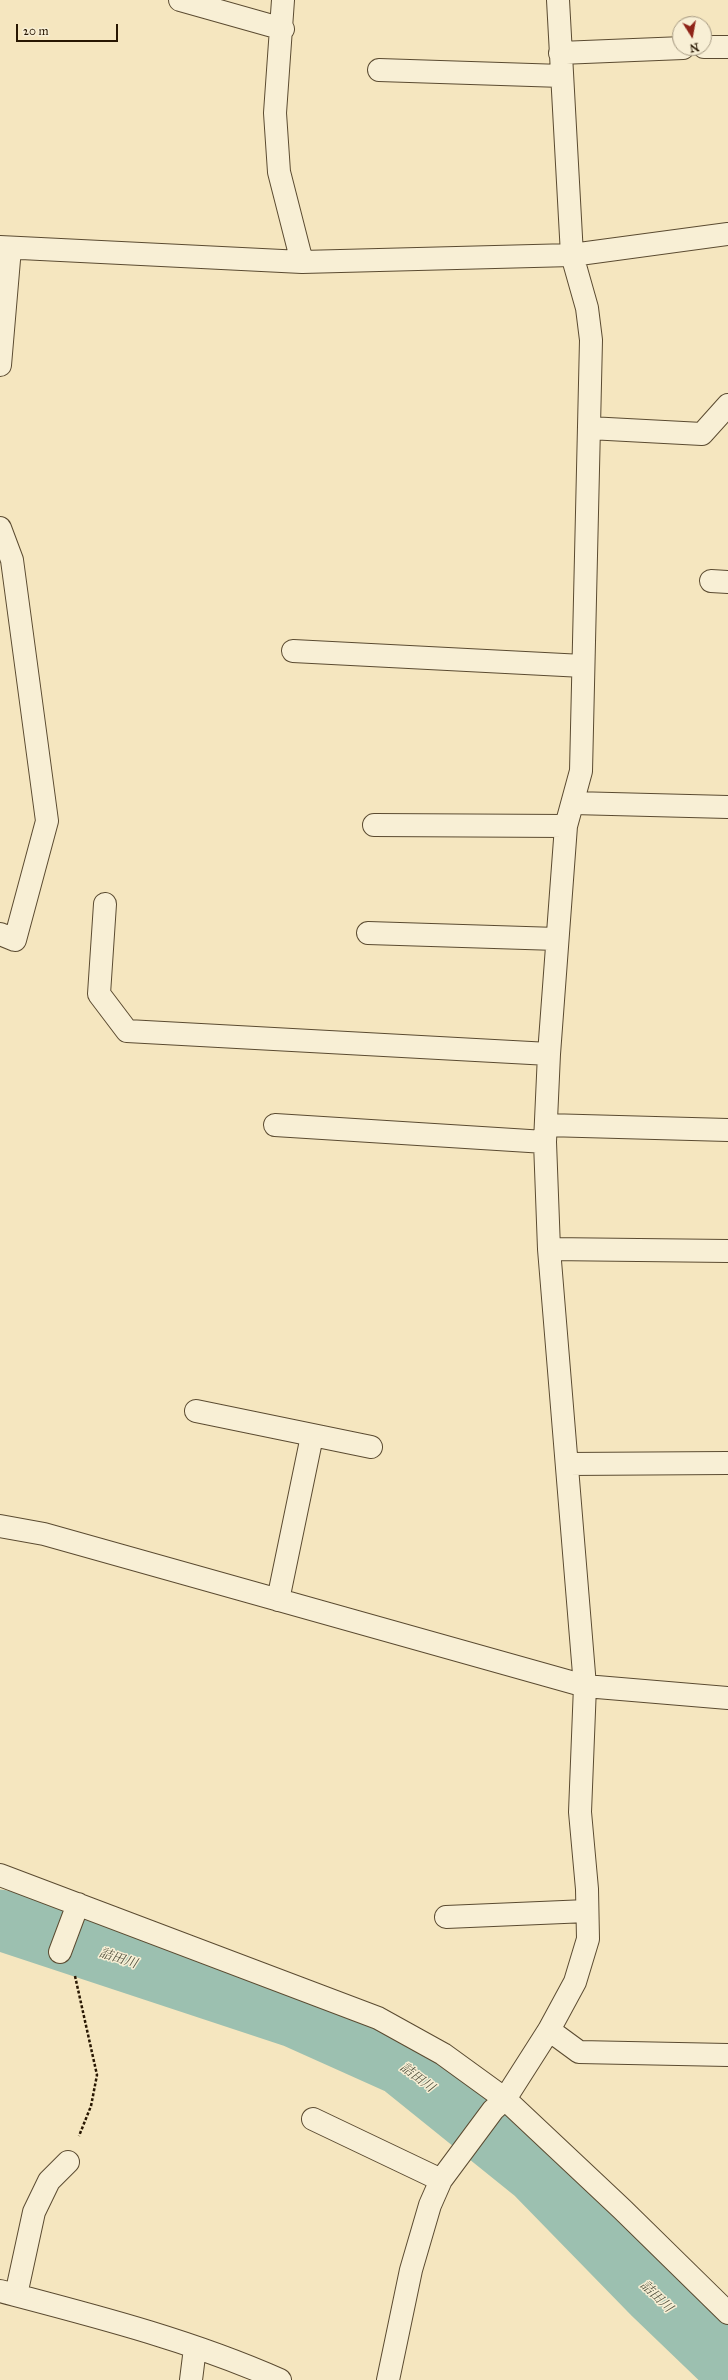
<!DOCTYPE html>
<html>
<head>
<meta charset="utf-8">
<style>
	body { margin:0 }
	#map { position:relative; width:728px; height:2380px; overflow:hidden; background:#f5e6bf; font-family:"IM FELL Great Primer",serif }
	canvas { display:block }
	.north { position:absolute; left:672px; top:16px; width:40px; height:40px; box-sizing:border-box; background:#f8efd5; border:1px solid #a59981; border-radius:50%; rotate:169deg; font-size:11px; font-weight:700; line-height:16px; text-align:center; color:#281702 }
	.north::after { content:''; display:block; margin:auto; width:14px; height:18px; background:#8f2418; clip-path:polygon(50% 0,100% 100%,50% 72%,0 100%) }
	.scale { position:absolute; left:16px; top:24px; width:102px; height:18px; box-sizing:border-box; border:2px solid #281702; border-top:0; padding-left:5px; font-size:12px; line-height:14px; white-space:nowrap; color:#281702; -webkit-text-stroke:3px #f8efd5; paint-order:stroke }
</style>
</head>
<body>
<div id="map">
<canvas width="728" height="2380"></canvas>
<div class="north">N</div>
<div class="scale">20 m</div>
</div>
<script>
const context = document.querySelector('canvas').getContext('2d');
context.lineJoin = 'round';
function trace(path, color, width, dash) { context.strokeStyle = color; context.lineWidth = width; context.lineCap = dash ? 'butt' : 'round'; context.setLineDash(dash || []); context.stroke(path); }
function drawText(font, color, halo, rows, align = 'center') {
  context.font = font + ' "IM FELL Great Primer","Noto Serif JP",serif'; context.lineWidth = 3; context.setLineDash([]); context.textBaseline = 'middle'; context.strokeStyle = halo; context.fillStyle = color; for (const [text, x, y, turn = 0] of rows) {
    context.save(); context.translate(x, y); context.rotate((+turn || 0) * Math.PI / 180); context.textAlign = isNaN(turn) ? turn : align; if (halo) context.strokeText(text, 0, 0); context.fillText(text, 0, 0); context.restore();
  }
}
trace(new Path2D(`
	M0 1920 294 2017 401 2065 535 2173 652 2293 728 2366`), '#9cc0b0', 61);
const minor = new Path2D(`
	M180 0 283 29
	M283 0 275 113 279 172 302 262
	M704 47H728
	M560 53 683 48
	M379 70 562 76
	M0 247 302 262 572 255 728 234
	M0 365 10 248
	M589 428 702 434 728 405
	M0 528 12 560 47 821 15 940 0 934
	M711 581 728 582
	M293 651 583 666
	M573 803 728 807
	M374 825 566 826
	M105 904 99 994 127 1031 549 1054
	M368 933 557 939
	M275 1125 545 1142
	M546 1125 728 1130
	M549 1249 728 1251
	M196 1411 371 1447
	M567 1464 728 1463
	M0 1526 44 1534 585 1686 728 1698
	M278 1600 312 1436
	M0 1875 378 2018 443 2054 505 2099 622 2209 728 2313
	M446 1917 587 1911
	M60 1952 78 1904
	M549 2030 579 2052 728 2055
	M313 2119 441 2180
	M0 2291C95 2316 190 2340 280 2380
	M16 2295 34 2212 49 2181 68 2162
	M191 2380 195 2348
	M388 2380 411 2270 430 2205 441 2180 493 2110 505 2099 549 2030 575 1982 588 1939 587 1889 580 1812 585 1686 549 1249 545 1142 549 1054 566 826 581 771 591 340 587 308 572 255 558 0`);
trace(minor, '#5b4b31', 24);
trace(new Path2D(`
	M75 1976 97 2075 91 2106 79 2136`), '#281702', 2.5, [3, 2]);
trace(minor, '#f8efd5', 22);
drawText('italic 13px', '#51523f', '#f8efd5', [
	["詰田川",118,1959,18],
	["詰田川",417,2078,37],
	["詰田川",656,2297,44]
]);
</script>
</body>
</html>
